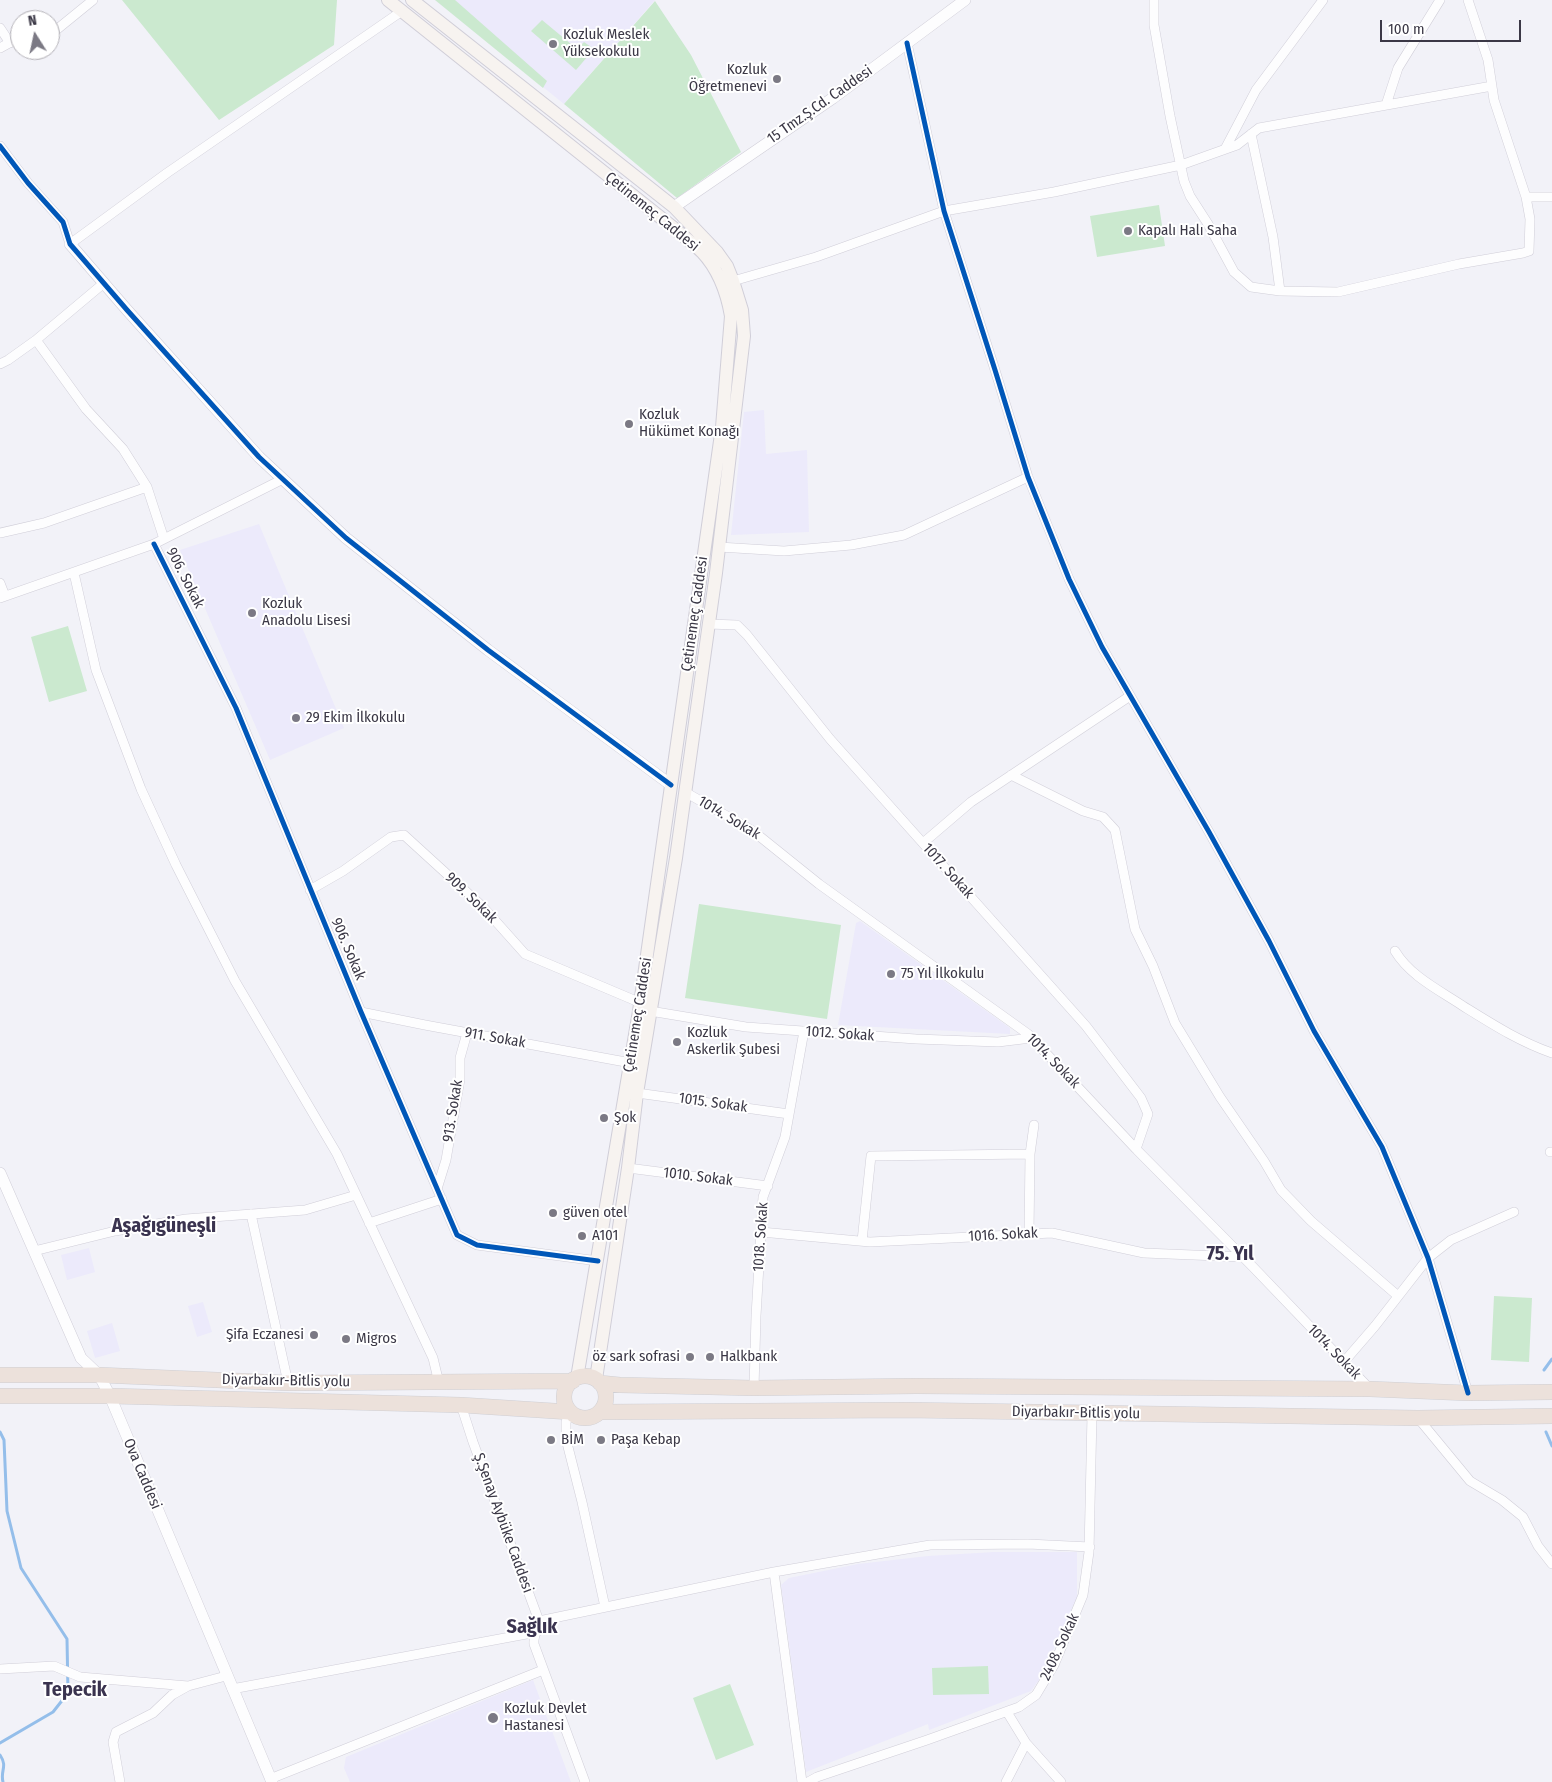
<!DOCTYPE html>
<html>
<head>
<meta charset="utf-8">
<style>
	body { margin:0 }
	#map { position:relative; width:1552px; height:1782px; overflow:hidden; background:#f2f2f8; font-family:"Fira Sans Condensed",sans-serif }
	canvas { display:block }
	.north { position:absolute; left:10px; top:10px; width:50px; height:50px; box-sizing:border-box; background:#fff; border:1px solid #b1afb5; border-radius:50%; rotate:350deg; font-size:14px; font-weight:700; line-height:20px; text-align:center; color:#3b3846 }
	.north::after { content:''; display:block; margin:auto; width:18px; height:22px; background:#7b7984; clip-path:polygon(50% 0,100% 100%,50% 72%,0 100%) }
	.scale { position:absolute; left:1380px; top:20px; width:141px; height:22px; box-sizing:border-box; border:2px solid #3b3846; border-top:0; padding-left:6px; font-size:15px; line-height:18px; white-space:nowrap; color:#3b3846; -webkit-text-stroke:4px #fff; paint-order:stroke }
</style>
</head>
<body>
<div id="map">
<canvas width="1552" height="1782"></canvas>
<div class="north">N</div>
<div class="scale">100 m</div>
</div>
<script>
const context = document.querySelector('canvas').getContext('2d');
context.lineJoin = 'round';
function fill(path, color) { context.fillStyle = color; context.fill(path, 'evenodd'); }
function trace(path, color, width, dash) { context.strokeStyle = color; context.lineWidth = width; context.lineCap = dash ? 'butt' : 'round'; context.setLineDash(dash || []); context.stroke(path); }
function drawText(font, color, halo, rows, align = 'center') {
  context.font = font + ' "Fira Sans Condensed",sans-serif'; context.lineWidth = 4; context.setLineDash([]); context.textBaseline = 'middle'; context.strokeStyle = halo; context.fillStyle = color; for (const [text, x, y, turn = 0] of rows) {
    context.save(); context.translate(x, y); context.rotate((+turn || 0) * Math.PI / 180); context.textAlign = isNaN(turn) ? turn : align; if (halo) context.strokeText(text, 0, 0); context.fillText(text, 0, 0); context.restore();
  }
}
fill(new Path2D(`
	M435 0H655L564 104Z
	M764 410 766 454 807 450 809 532 731 535 744 412Z
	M259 524 344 728 270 760 180 550Z
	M860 921 1010 1028V1034L838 1025 856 923Z
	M89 1248 95 1272 67 1280 61 1255Z
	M203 1302 212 1332 197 1337 188 1306Z
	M112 1323 120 1351 95 1358 87 1331Z
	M994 1552H1077V1597L1041 1677 1031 1691 929 1730 928 1724 806 1772 781 1585 789 1578 858 1564 928 1556Z
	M533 1680 571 1782H350L344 1768 346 1757Z`), '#eceafb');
fill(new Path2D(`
	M122 0H337L334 45 219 120Z
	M435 0H455L547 81 543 88Z
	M655 1 691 55 741 152 677 198 564 104Z
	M542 20 577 49 584 42 594 49 576 70 531 31Z
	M1159 205 1165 246 1097 257 1090 216Z
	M68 626 87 691 49 702 31 637Z
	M699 904 841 925 827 1019 685 998Z
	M1494 1296 1532 1298 1529 1362 1491 1360Z
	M988 1666 989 1694 933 1695 932 1668Z
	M730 1684 754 1745 716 1760 693 1698Z`), '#cbe9cf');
trace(new Path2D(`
	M1544 1370 1552 1359
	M0 1432 4 1440 7 1511 21 1568 67 1639 68 1693 53 1712 0 1743
	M1546 1432 1552 1446
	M0 1755C8 1767 0 1770 3 1782`), '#94beea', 3);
const minor = new Path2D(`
	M1154 0V25L1170 116 1184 181 1190 196 1208 224 1234 272 1251 287 1280 291 1273 237 1251 134
	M0 28 10 43
	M50 35 93 0
	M907 43 944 211 995 370 1028 477 1069 579 1102 647 1209 832 1269 941 1314 1031 1382 1147 1428 1258 1468 1393
	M0 48 20 37
	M1386 105 1398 68 1440 0
	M0 146 28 183 63 222 70 244 167 173 402 11
	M1225 149 1256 90 1323 0
	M1526 197H1552
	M733 281 816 257 944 211 1054 192 1181 165 1237 145 1259 128 1492 86
	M1280 291 1338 292 1459 264 1523 253 1529 251 1530 219 1526 197 1494 100 1488 60 1468 0
	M36 340 86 409 123 449 147 487 164 539
	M0 364 8 360 36 340 104 283
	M0 533 44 523 147 487
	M154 544 236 708 361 1012 457 1235 477 1245 598 1261
	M719 547 784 551 851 545 904 535 1028 477
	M74 573 96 670 141 789 176 865 235 981 337 1154 433 1358 439 1383
	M0 583 5 596
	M0 598 154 544 283 479
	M708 624 737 625 747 635 830 739 1086 1026 1141 1098 1148 1114 1136 1149
	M1011 775 1083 811 1103 817 1115 830 1135 929 1153 966 1175 1023 1220 1097 1264 1161 1281 1190 1311 1221 1398 1296
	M685 792 753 831 819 884 1028 1034 1136 1149 1253 1267 1370 1389
	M923 843 971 802 1130 696
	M310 890 343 871 391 837 404 835 483 907 525 954 641 1003
	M1395 951C1410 976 1439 990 1463 1006 1492 1024 1520 1042 1552 1053
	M650 1011 746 1027 916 1039 998 1042 1031 1038
	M361 1012 425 1025 631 1063
	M637 1093 789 1114
	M1550 1152H1552
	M628 1168 768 1186
	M437 1189 446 1160 460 1079V1058L467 1033
	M251 1214 288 1383
	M369 1223 442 1199
	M761 1232 870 1242 1052 1233 1144 1253 1243 1257
	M1029 1234 1030 1154 1034 1125
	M862 1241 871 1156 1030 1154
	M34 1251 115 1231 186 1219 305 1210 356 1195
	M1343 1363 1375 1326 1428 1258 1451 1240 1514 1212
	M754 1388 756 1316 763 1197 785 1137 804 1031
	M461 1405 473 1442 539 1621C538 1628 533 1636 534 1644L585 1782
	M570 1412 566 1422V1439L582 1502 605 1607
	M1418 1418 1470 1481 1502 1500 1523 1517 1538 1546 1552 1564
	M774 1572 802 1782
	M539 1621 774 1572 930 1545 1028 1544 1090 1547
	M0 1669 54 1666 80 1677 188 1686
	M232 1689 537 1632
	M1007 1712 1026 1743 1061 1782
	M270 1779 543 1670
	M120 1782 113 1742 116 1732 153 1713 172 1695 188 1686 226 1676
	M808 1782 817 1777 927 1740 1019 1707 1036 1695 1054 1665 1083 1595 1089 1552 1092 1414
	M1006 1782 1026 1743`);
const tertiary = new Path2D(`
	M674 207 833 98 965 0
	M70 244 127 310 259 457 346 538 488 650 671 785
	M0 1173 81 1358 99 1375 110 1396 272 1782`);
const secondary = new Path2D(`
	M388 0 675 229C684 237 694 244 702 252 718 269 727 293 731 316L722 427 639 1011 577 1378
	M412 0 674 207 717 252 727 266 733 281 742 310 744 336 716 573 676 858 637 1093 628 1168 596 1379`);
const trunk = new Path2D(`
	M0 1375H99L288 1383 573 1381
	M564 1397a21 21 0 1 1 42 0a21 21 0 1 1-42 0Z
	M600 1383 620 1385 754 1388 916 1386 1370 1389 1468 1393 1552 1392
	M0 1396H110L461 1405 570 1412
	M600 1412 906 1410 1418 1418 1552 1416`);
trace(minor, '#d0ced8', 10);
trace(tertiary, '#d0ced8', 12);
trace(secondary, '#d0ced8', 14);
trace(trunk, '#cfcfd4', 16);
trace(minor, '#fdfdfe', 9);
trace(tertiary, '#fdfdfe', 11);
trace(secondary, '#f7f3f0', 12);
trace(trunk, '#ece1db', 15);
trace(new Path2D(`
	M907 43 944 211 995 370 1028 477 1069 579 1102 647 1209 832 1269 941 1314 1031 1382 1147 1428 1258 1468 1393
	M0 146 28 183 63 222 70 244 127 310 259 457 346 538 488 650 671 785
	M154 544 236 708 361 1012 457 1235 477 1245 598 1261`), '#0057b8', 5);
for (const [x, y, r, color] of [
	[553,44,5,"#7b7984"],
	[777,79,5,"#7b7984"],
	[1128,231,5,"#7b7984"],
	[629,424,5,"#7b7984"],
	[252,613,5,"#7b7984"],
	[296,718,5,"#7b7984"],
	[891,974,5,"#7b7984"],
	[677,1042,5,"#7b7984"],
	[604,1118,5,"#7b7984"],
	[553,1213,5,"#7b7984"],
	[582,1236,5,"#7b7984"],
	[314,1335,5,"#7b7984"],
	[346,1339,5,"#7b7984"],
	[690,1357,5,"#7b7984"],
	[710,1357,5,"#7b7984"],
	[551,1440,5,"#7b7984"],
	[601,1440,5,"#7b7984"],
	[493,1718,6,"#7b7984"]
]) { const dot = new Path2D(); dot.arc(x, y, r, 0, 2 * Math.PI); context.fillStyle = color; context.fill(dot); trace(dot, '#fff', 2); }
drawText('15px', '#3b3846', '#fff', [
	["Kozluk Meslek",563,35],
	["Yüksekokulu",563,52],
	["Kozluk",767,70,"right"],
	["Öğretmenevi",767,87,"right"],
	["Kapalı Halı Saha",1138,231],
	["Kozluk",639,415],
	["Hükümet Konağı",639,432],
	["Kozluk",262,604],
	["Anadolu Lisesi",262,621],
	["29 Ekim İlkokulu",306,718],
	["75 Yıl İlkokulu",901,974],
	["Kozluk",687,1033],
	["Askerlik Şubesi",687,1050],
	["Şok",614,1118],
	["güven otel",563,1213],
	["A101",592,1236],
	["Şifa Eczanesi",304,1335,"right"],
	["Migros",356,1339],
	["öz sark sofrasi",680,1357,"right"],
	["Halkbank",720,1357],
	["BİM",561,1440],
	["Paşa Kebap",611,1440],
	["Kozluk Devlet",504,1709],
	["Hastanesi",504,1726]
], 'left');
drawText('15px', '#3b3846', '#fff', [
	["15 Tmz.Ş.Cd. Caddesi",820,105,-35],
	["Çetinemeç Caddesi",652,212,39],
	["906. Sokak",185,578,63],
	["Çetinemeç Caddesi",695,614,-82],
	["1014. Sokak",729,818,31],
	["1017. Sokak",948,871,48],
	["909. Sokak",471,898,44],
	["906. Sokak",348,949,67],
	["Çetinemeç Caddesi",638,1015,-81],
	["1012. Sokak",840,1034,4],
	["911. Sokak",495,1038,10],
	["1014. Sokak",1053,1061,46],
	["1015. Sokak",713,1103,8],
	["913. Sokak",453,1111,-81],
	["1010. Sokak",698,1177,7],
	["1016. Sokak",1003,1235,-3],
	["1018. Sokak",761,1237,-86],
	["1014. Sokak",1334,1352,46],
	["Diyarbakır-Bitlis yolu",286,1381,1],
	["Diyarbakır-Bitlis yolu",1076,1413,1],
	["Ova Caddesi",142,1474,67],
	["Ş.Şenay Aybüke Caddesi",503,1523,70],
	["2408. Sokak",1060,1647,-65]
]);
drawText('bold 20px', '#3a334f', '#fff', [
	["Aşağıgüneşli",164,1226],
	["75. Yıl",1230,1254],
	["Sağlık",532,1627],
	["Tepecik",75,1690]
]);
</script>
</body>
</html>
